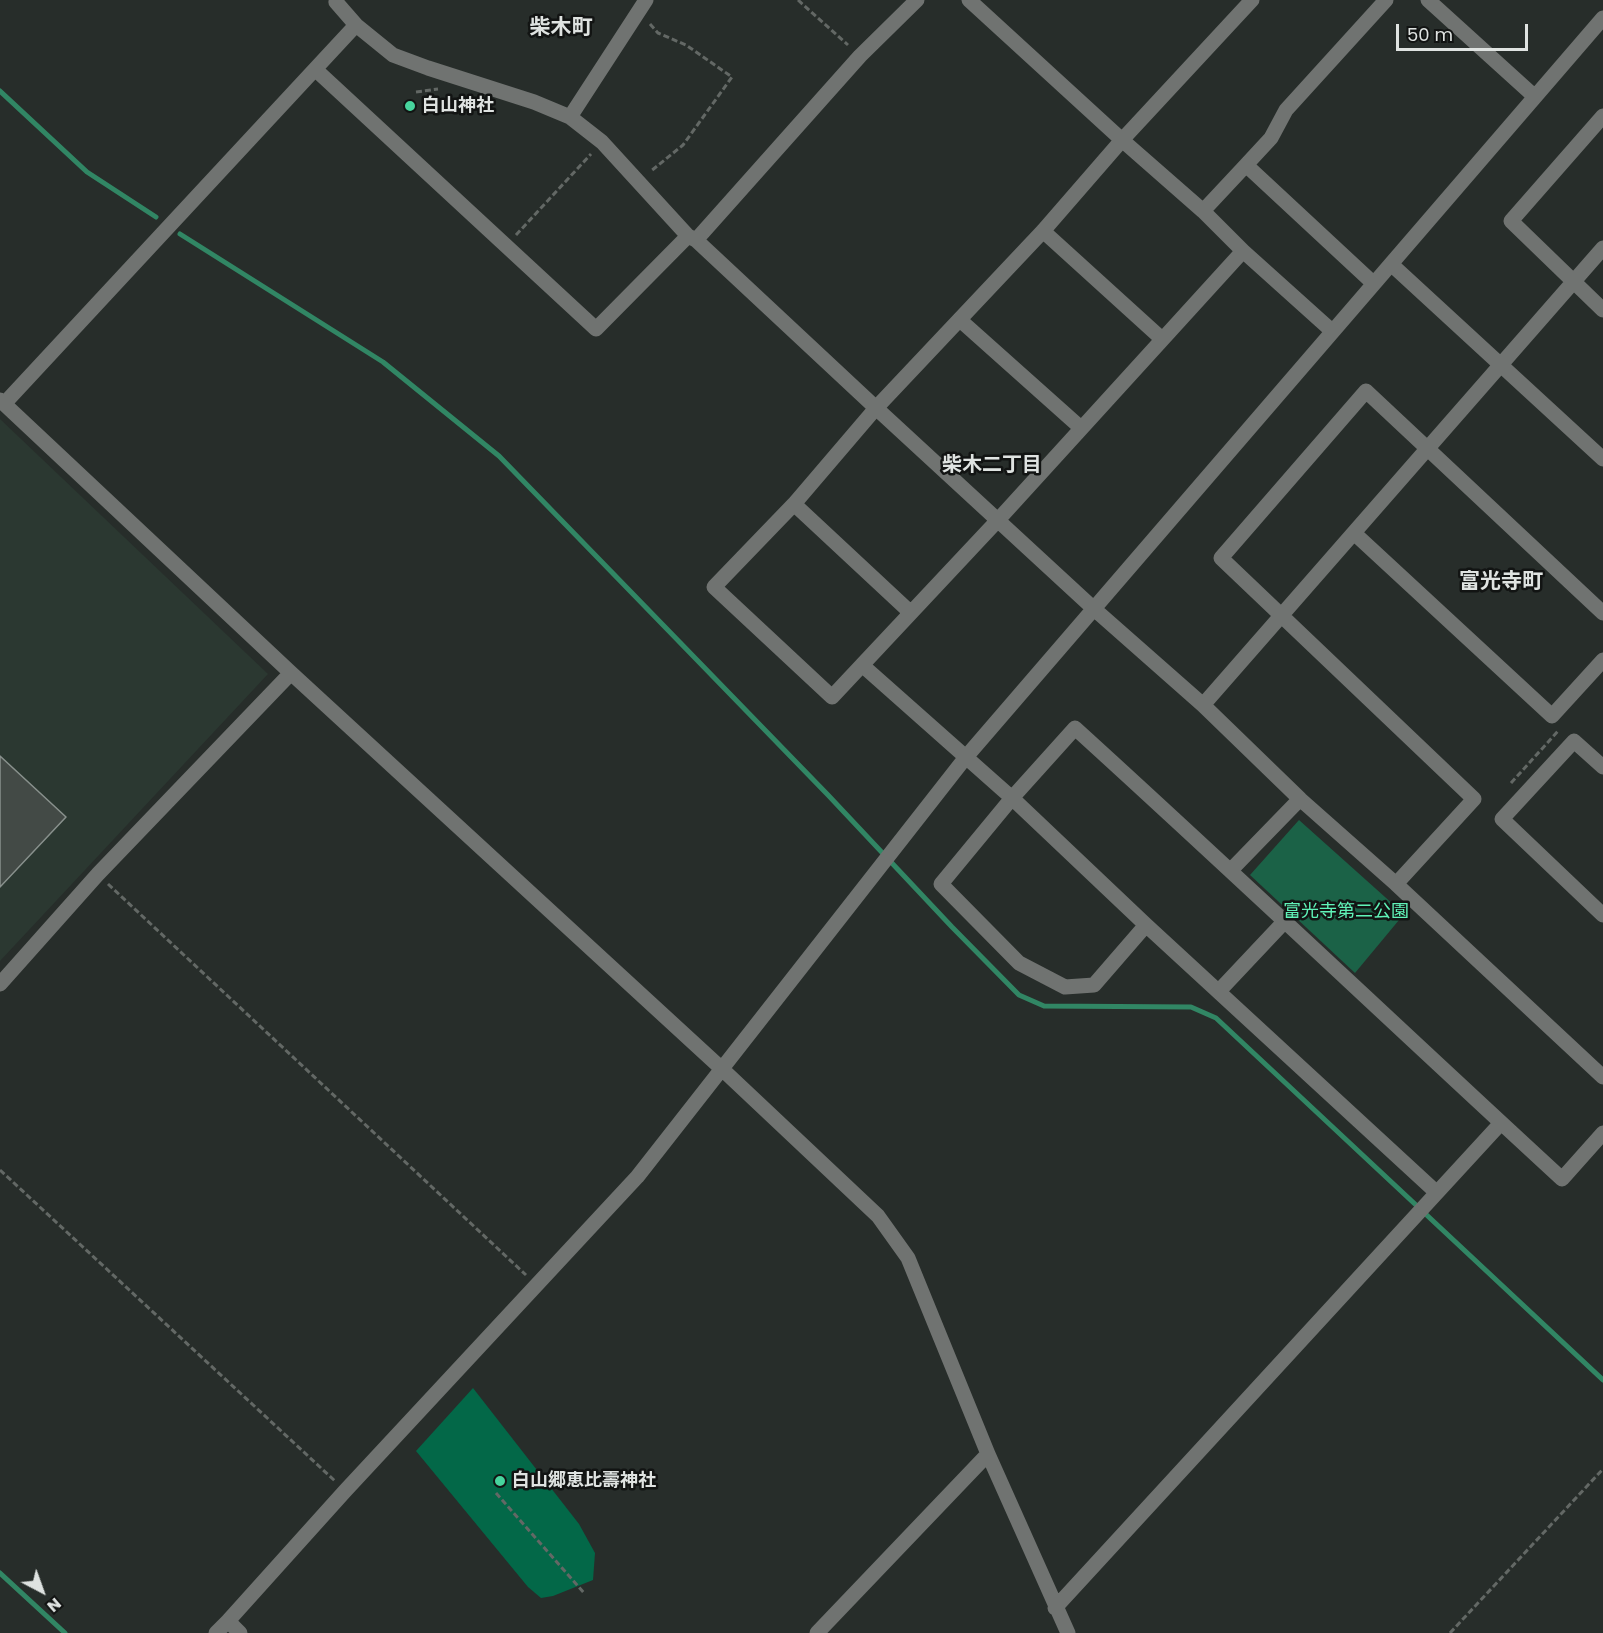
<!DOCTYPE html>
<html>
<head>
<meta charset="utf-8">
<style>
	body { margin:0 }
	#map { position:relative; width:1603px; height:1633px; overflow:hidden; background:#272d2a; font-family:Poppins,sans-serif }
	canvas { display:block }
	.north { position:absolute; left:12px; top:1561px; width:60px; height:60px; -webkit-text-stroke:4px #121413; paint-order:stroke; rotate:139deg; font-size:16px; font-weight:700; line-height:24px; text-align:center; color:#dfe3e1 }
	.north::after { content:''; display:block; margin:auto; width:21px; height:27px; background:#dfe3e1; clip-path:polygon(50% 0,100% 100%,50% 72%,0 100%) }
	.scale { position:absolute; left:1396px; top:24px; width:132px; height:27px; box-sizing:border-box; border:3px solid #dfe3e1; border-top:0; padding-left:8px; font-size:18px; line-height:21px; white-space:nowrap; color:#dfe3e1; -webkit-text-stroke:4px #121413; paint-order:stroke }
</style>
</head>
<body>
<div id="map">
<canvas width="1603" height="1633"></canvas>
<div class="north">N</div>
<div class="scale">50 m</div>
</div>
<script>
const context = document.querySelector('canvas').getContext('2d');
context.lineJoin = 'round';
function fill(path, color) { context.fillStyle = color; context.fill(path, 'evenodd'); }
function trace(path, color, width, dash) { context.strokeStyle = color; context.lineWidth = width; context.lineCap = dash ? 'butt' : 'round'; context.setLineDash(dash || []); context.stroke(path); }
function drawText(font, color, halo, rows, align = 'center') {
  context.font = font + ' Poppins,"Noto Sans JP",sans-serif'; context.lineWidth = 5; context.setLineDash([]); context.textBaseline = 'middle'; context.strokeStyle = halo; context.fillStyle = color; for (const [text, x, y, turn = 0] of rows) {
    context.save(); context.translate(x, y); context.rotate((+turn || 0) * Math.PI / 180); context.textAlign = isNaN(turn) ? turn : align; if (halo) context.strokeText(text, 0, 0); context.fillText(text, 0, 0); context.restore();
  }
}
fill(new Path2D(`
	M0 419 268 674 0 961Z`), '#2b3831');
fill(new Path2D(`
	M1299 820 1404 914 1355 973 1250 875Z`), '#1b6247');
fill(new Path2D(`
	M473 1388 579 1524 595 1553 593 1580 553 1596 541 1598 528 1587 416 1451Z`), '#036848');
trace(new Path2D(`
	M0 91 87 172 156 217
	M180 234 383 362 499 456 828 795 952 927 1019 995 1044 1006 1191 1007 1216 1018 1603 1380
	M0 1573 65 1633`), '#318664', 5);
const building = new Path2D(`
	M0 756 66 817 0 887Z`);
fill(building, '#434a46');
trace(building, '#89918d', 1.5);
trace(new Path2D(`
	M798 0 848 45
	M650 24 658 33 686 45 732 77 683 145 651 171
	M416 92 438 89
	M516 235 591 154
	M1511 783 1559 730
	M108 884 526 1275
	M0 1170 335 1481
	M496 1493 584 1593
	M1450 1633 1603 1469`), '#636865', 3, [6, 3]);
trace(new Path2D(`
	M969 0 1122 140 1203 211 1243 251 998 520 862 665 1012 798 1075 728C1239 877 1399 1029 1562 1179L1603 1133
	M1428 0 1534 96
	M356 25 393 55 428 68 534 102 570 117 602 142 688 236 696 240 876 408 1093 608 1203 705 1300 799 1396 884 1603 1077
	M316 70 596 329 688 236
	M1603 116 1511 221 1603 310
	M570 117 646 0
	M1203 211 1246 165
	M1043 231 1162 339
	M696 240 860 56 917 0
	M1243 251 1332 331
	M1391 264 1603 459
	M1373 283 1246 165 1271 138 1286 110 1386 0
	M960 320 1081 428
	M0 400 291 673 722 1069 878 1216 908 1258 988 1454 1068 1633
	M4 404 356 25 336 2 337 0
	M794 504 911 613
	M1354 533 1552 716 1603 660
	M862 665 832 697 714 587 794 504 876 408 1043 231 1122 140 1252 0
	M1203 705 1603 248
	M1603 767 1574 741 1502 819 1603 915
	M1231 870 1300 799
	M1396 884 1474 799 1221 558 1366 391 1603 613
	M1146 925 1094 985 1065 987 1019 963 941 884 1012 798 1146 925 1436 1192
	M0 984 98 874 291 673
	M1219 991 1284 922
	M1055 1608 1501 1123
	M216 1633 228 1621
	M240 1633 228 1621 345 1491 637 1177 966 757 1603 18
	M817 1633 988 1454`), '#707371', 15);
for (const [x, y, r, color] of [
	[410,106,6,"#47d49d"],
	[500,1481,6,"#47d49d"]
]) { const dot = new Path2D(); dot.arc(x, y, r, 0, 2 * Math.PI); context.fillStyle = color; context.fill(dot); trace(dot, '#121413', 2); }
drawText('bold 18px', '#dfe3e1', '#121413', [
	["白山神社",422,106],
	["白山郷恵比壽神社",512,1481]
], 'left');
drawText('18px', '#60f3b8', '#121413', [
	["富光寺第二公園",1346,912]
]);
drawText('bold 20px', '#dfe3e1', '#121413', [
	["柴木二丁目",992,466]
]);
drawText('bold 21px', '#dfe3e1', '#121413', [
	["柴木町",561,29],
	["富光寺町",1501,583]
]);
</script>
</body>
</html>
